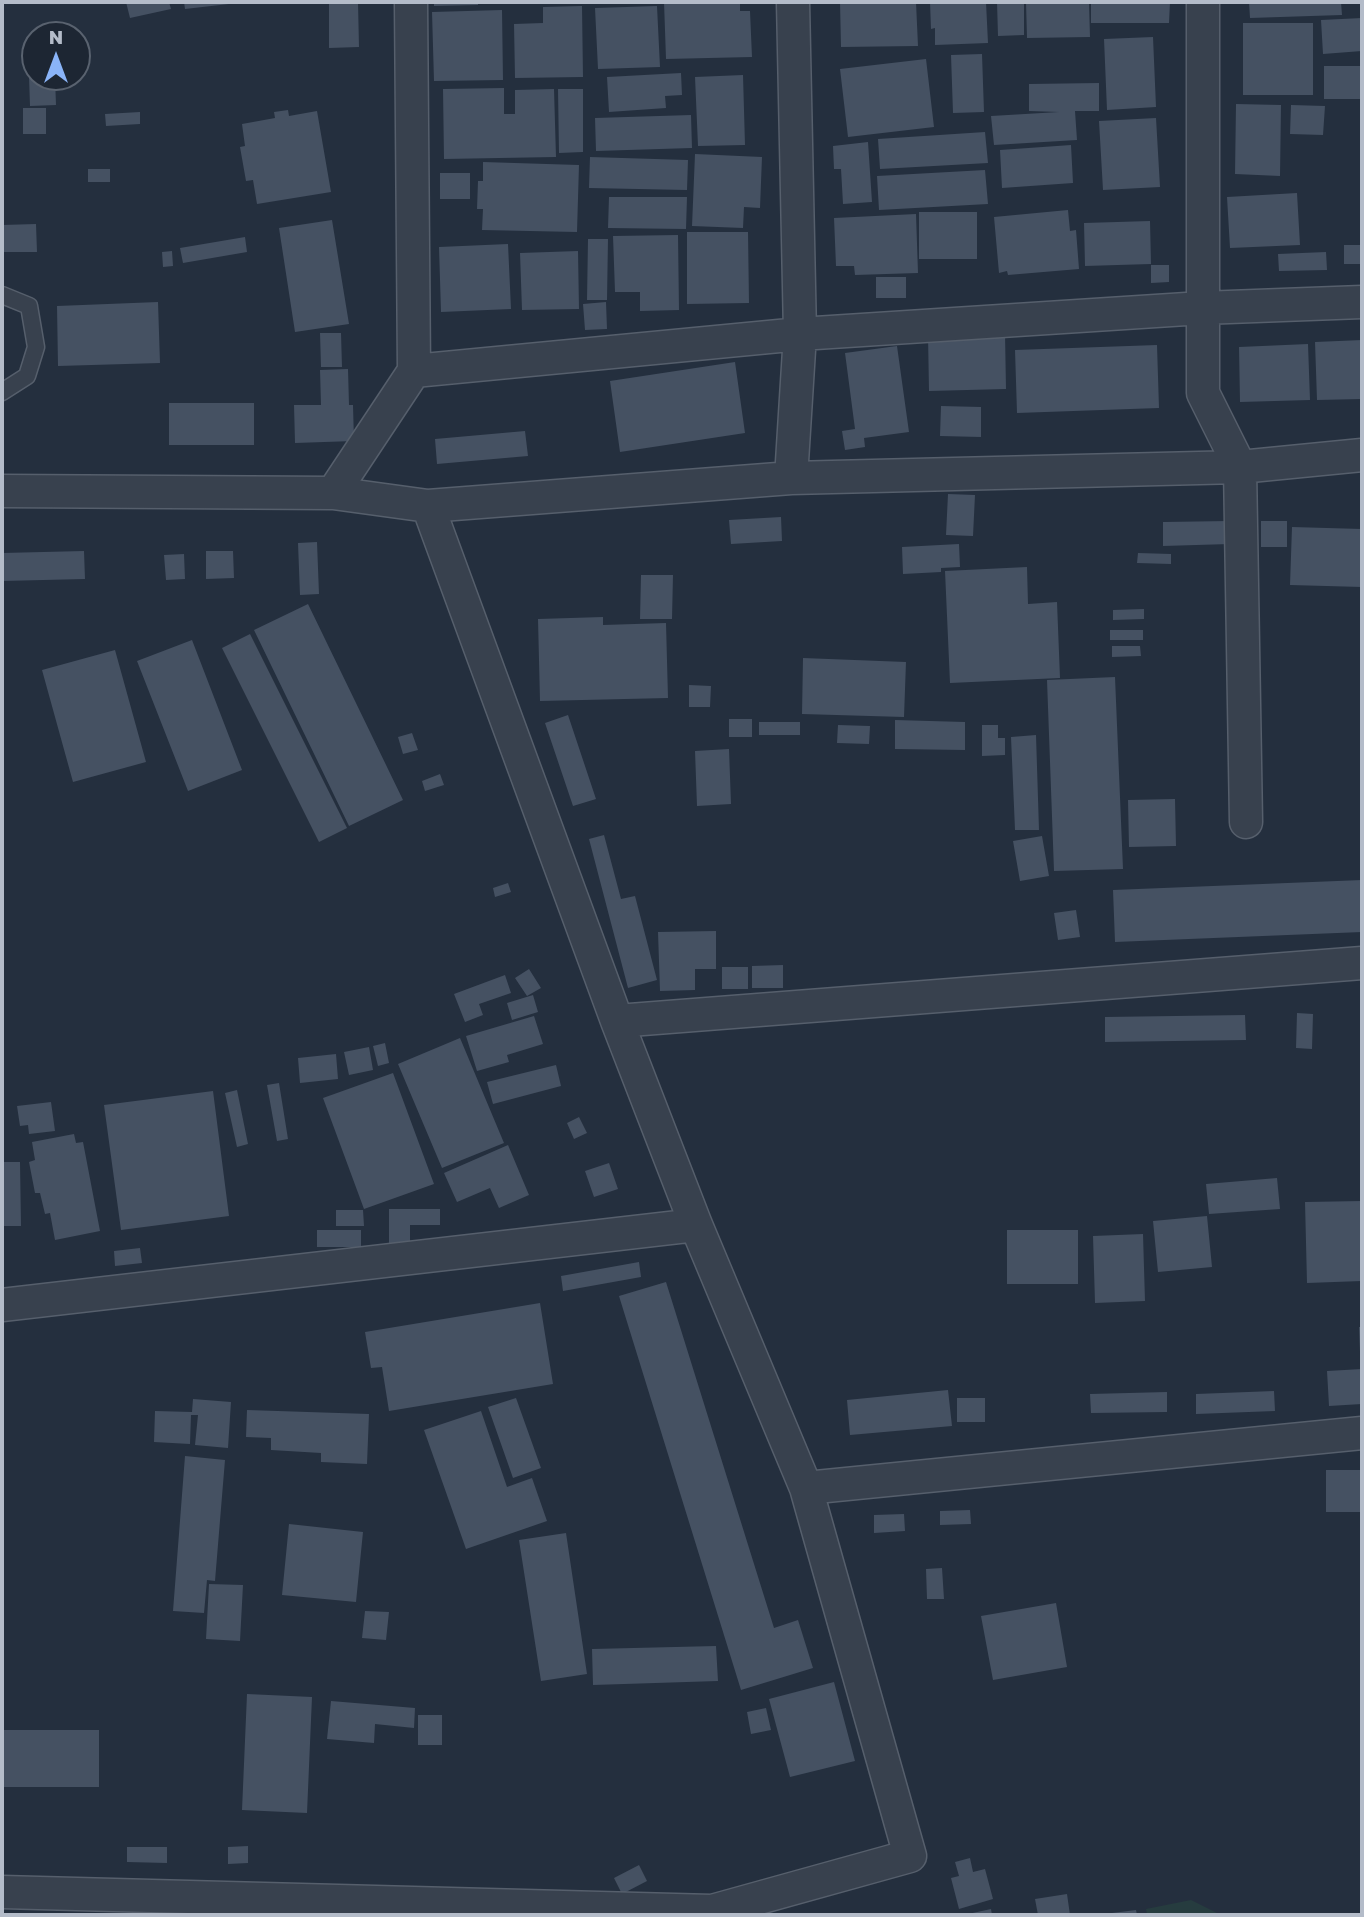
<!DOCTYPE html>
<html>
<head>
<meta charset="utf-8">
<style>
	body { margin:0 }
	#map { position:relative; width:1364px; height:1917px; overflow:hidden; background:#242f3e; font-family:"Golos Text",sans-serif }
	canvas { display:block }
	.frame { position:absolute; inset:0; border:4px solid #b4bcc9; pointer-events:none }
	.north { position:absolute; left:21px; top:21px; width:70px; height:70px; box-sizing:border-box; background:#1d2633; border:2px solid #59626f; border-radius:50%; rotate:0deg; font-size:19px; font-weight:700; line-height:28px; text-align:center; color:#b4bcc9 }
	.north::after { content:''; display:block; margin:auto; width:24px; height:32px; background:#8ab4f8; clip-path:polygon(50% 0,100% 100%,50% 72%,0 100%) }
</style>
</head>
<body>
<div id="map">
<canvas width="1364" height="1917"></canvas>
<div class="frame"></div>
<div class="north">N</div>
</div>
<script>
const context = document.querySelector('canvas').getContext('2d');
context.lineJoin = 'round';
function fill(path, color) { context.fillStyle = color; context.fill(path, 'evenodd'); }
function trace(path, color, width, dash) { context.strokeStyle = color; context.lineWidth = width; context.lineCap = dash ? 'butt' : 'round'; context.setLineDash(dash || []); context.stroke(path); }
fill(new Path2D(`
	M1191 1900 1221 1915H1147L1146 1909Z`), '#263c3f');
fill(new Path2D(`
	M126 2H169L171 9 130 18Z
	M184 2H229V4L185 9Z
	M329 2H358L359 47 329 48Z
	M434 2H478V5L434 6Z
	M664 2H740V11H750L752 57 666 59Z
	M840 2H916L918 46 841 47Z
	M930 2H986L988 43 935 45V28L931 29Z
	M997 2H1024V35L998 36Z
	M1026 2H1089L1090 37 1027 38Z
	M1091 2H1170L1169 23H1091Z
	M1249 2H1341L1342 15 1250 18Z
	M582 6 583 77 515 78 514 24 543 23V7Z
	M657 6 660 67 598 69 595 8Z
	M502 10 503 80 434 81 432 12Z
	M1362 18V51L1323 54 1321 20Z
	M1243 23H1313V95H1243Z
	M1153 37 1156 107 1107 110 1104 39Z
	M35 45V77H55L56 105 30 106 28 46Z
	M982 54 984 112 953 113 951 55Z
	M926 59 934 127 848 137 840 69Z
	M1324 66H1362V99H1324Z
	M681 73 682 95 665 96 666 108 609 112 607 77Z
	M743 75 745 145 698 146 695 77Z
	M1099 83V111H1075L1077 140 994 145 991 116 1059 112 1029 111V84Z
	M504 88V114H515V90L554 89 556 157 444 159 443 89Z
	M558 89H583V152L559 153Z
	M1236 104 1281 105 1280 176 1235 174Z
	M1291 105 1325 106 1323 135 1290 134Z
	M23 108H46V134H23Z
	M288 110 289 116 317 111 331 192 257 204 253 180 246 181 240 147 245 146 242 124 275 118 274 112Z
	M140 112V124L106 126 105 114Z
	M691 115 692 148 596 151 595 118Z
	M1156 118 1160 187 1103 190 1099 121Z
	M985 132 988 163 880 169 878 139Z
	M868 142 872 202 843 204 841 169H834L833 146Z
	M1071 145 1073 183 1002 188 1000 150Z
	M695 154 762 157 760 208 744 207 743 228 692 226Z
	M590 157 688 160 687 190 589 188Z
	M483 162 579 165 577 232 482 230 483 209H477L478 181H483Z
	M88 169H110V182H88Z
	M985 170 988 204 879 210 877 176Z
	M440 173H470V199H440Z
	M1297 193 1300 245 1230 248 1227 197Z
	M609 197H687L686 229 608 228Z
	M1068 210 1070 231 1076 230 1079 269 1008 275 1007 271 999 273 994 217Z
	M919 212H977V259H919Z
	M916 214 918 273 855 275 854 266H836L834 218Z
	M332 220 349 324 295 332 279 228Z
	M1150 221 1151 264 1085 266 1084 223Z
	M36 224 37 252H2V225Z
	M687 232H748L749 303 687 304Z
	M678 235 679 310 640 311V292H615L613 236Z
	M245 237 247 252 183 263 180 248Z
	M588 239H608L607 300H587Z
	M508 244 511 309 441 312 439 247Z
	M1344 245H1362V264H1344Z
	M172 251 173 266 163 267 162 252Z
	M578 251 579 309 522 310 520 253Z
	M1326 252 1327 270 1279 271 1278 254Z
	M1151 265H1169V282L1151 283Z
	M876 277H906V298H876Z
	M158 302 160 363 58 366 57 306Z
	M606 302 607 329 585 330 583 304Z
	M320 333H341L342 367H321Z
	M1005 333 1006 389 929 391 928 335Z
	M1362 340V399L1317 400 1315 342Z
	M1308 344 1310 400 1240 402 1239 347Z
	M1157 345 1159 408 1017 413 1015 350Z
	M897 346 909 432 864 438 865 447 845 450 842 431 855 429 845 353Z
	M735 362 745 433 620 452 610 381Z
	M348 369 349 405H353L354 441 295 443 294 405H321L320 370Z
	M169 403H254V445H169Z
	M941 406 981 407V437L940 436Z
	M525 431 528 456 437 464 435 439Z
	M948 494 975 495 973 536 946 535Z
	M781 517 782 541 731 544 729 520Z
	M1229 521 1230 544 1163 546V522Z
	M1261 521H1287V547H1261Z
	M1292 527 1362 529V587L1290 585Z
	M317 542 319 594 300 595 298 543Z
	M959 544 960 567 941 568V572L903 574 902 547Z
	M84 551 85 579 2 581V553Z
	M206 551H233L234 578 206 579Z
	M1138 553 1171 554V564L1137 563Z
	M184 554 185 579 166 580 164 555Z
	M1027 567 1028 604 1057 602 1060 678 950 683 945 571Z
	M641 575H673L672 619H640Z
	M308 604 403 800 349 826 254 630Z
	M1144 609V619L1113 620V610Z
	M603 617V625L666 623 668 698 540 701 538 619Z
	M1110 630H1143V640H1110Z
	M250 634 347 828 319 842 222 648Z
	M192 640 242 770 188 791 137 661Z
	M1112 646H1140L1141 656 1112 657Z
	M115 650 146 762 73 782 42 670Z
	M803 658 906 662 904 717 802 714Z
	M1115 677 1123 869 1054 871 1047 680Z
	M689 685 711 686 710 707H689Z
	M568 715 596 799 573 806 545 723Z
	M729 719H752V737H729Z
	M895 720 965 722V750L895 749Z
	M759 722H800V735H759Z
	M838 725 870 726 869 744 837 743Z
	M982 725H998V738H1005V755L982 756Z
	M412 733 418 750 403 754 398 737Z
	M1036 735 1039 830H1015L1011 737Z
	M729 749 731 804 697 806 695 751Z
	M440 774 444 785 425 791 422 781Z
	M1175 799 1176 846 1129 847 1128 800Z
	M604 835 621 899 635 896 657 980 628 988 589 839Z
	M1042 836 1049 876 1020 881 1013 841Z
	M1362 880V932L1115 942 1113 890Z
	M508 883 511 892 495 897 493 888Z
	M1076 910 1080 937 1058 940 1054 913Z
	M716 931V969H695V990L660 991 658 932Z
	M783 965V988H752V966Z
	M722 967H748V989H722Z
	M529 969 541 988 527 996 515 978Z
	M505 975 511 993 479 1004 483 1015 465 1022 454 994Z
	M533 995 538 1012 512 1020 507 1003Z
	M1297 1013 1313 1014 1312 1049 1296 1048Z
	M1245 1015 1246 1040 1105 1042V1017Z
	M534 1016 543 1044 507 1055 509 1062 477 1071 466 1036Z
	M460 1038 504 1143 442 1168 398 1064Z
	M385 1043 389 1063 378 1066 373 1046Z
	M369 1047 373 1070 349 1075 344 1052Z
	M336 1054 338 1079 300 1083 298 1058Z
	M556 1065 561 1086 493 1104 487 1082Z
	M393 1073 434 1184 364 1209 323 1098Z
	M279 1083 288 1139 277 1141 267 1085Z
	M237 1090 248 1144 237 1147 225 1093Z
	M213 1091 229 1216 121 1230 104 1105Z
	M51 1102 55 1131 29 1134 28 1125 20 1126 17 1106Z
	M579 1117 587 1133 574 1139 567 1123Z
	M74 1134 76 1143 83 1142 100 1231 55 1240 50 1213 45 1214 40 1193H35L29 1162 35 1160 32 1142Z
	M508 1145 529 1195 499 1208 490 1188 457 1202 444 1173Z
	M2 1162H20L21 1226H2Z
	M609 1163 618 1189 594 1197 585 1171Z
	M1277 1178 1280 1209 1209 1214 1206 1184Z
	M1362 1201V1281L1307 1283 1305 1202Z
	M389 1209H440V1225H410V1244H389Z
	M336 1210H363L364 1226H336Z
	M1207 1216 1212 1267 1158 1272 1153 1221Z
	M317 1230H361V1247H317Z
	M1007 1230H1078V1284H1007Z
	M1143 1234 1145 1301 1095 1303 1093 1236Z
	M140 1248 142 1263 115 1266 114 1251Z
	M639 1262 641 1277 563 1291 561 1276Z
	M666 1282 774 1628 798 1620 813 1668 741 1690 619 1296Z
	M540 1303 553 1384 389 1411 382 1367 371 1368 365 1332Z
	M1359 1327H1362V1352H1360Z
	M1362 1369V1404L1329 1406 1327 1371Z
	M948 1390 952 1426 850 1435 847 1400Z
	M1274 1391 1275 1411 1196 1414V1394Z
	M1167 1392V1412L1091 1413 1090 1394Z
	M516 1398 541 1468 513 1478 488 1407Z
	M957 1398H985V1422H957Z
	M193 1399 231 1402 228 1448 195 1445 198 1415H191L190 1444 154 1442 155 1411 192 1412Z
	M247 1410 369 1414 367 1464 321 1462V1453L271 1450V1438L246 1437Z
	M481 1411 507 1487 532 1478 547 1521 466 1549 424 1430Z
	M185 1456 225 1460 215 1581 207 1580 204 1613 173 1611Z
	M1326 1470H1362V1512H1326Z
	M970 1510 971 1524 940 1525V1511Z
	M904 1514 905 1531 874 1533V1515Z
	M289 1524 363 1532 356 1602 282 1595Z
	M566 1533 587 1674 541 1681 519 1540Z
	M942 1568 944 1599H927L926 1569Z
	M209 1584 243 1585 240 1641 206 1639Z
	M1056 1603 1067 1667 993 1680 981 1616Z
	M365 1611 389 1612 386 1640 362 1638Z
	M716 1646 718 1681 593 1685 592 1649Z
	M834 1682 855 1761 790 1777 769 1699Z
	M247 1694 312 1697 307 1813 242 1810Z
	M331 1701 415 1708 414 1728 375 1724 374 1743 327 1739Z
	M766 1708 771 1730 751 1734 747 1712Z
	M418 1715H442V1745H418Z
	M2 1730H99V1787H2Z
	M248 1846V1863L228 1864V1847Z
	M127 1847H167V1863L127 1862Z
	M970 1858 973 1872 985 1869 993 1899 959 1909 951 1878 959 1876 955 1862Z
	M639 1865 647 1881 622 1894 614 1878Z
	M1067 1894 1070 1915H1038L1035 1899Z
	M991 1909 992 1915H969L968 1914Z
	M1136 1910 1137 1915H1105L1104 1914Z`), '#455162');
const service = new Path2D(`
	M2 295 29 306 36 347 27 376 2 392`);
const minor = new Path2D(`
	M1203 2V393L1240 467 1246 822
	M414 371 800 334 1202 308 1362 302
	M791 478 800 334 793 2
	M2 491 333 493 428 506 791 478 1240 467 1362 455
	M333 493 414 371 411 2
	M617 1021 1362 963
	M2 1305 696 1225
	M806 1488 1362 1433
	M2 1892 712 1911 910 1856 806 1488 696 1225 617 1021 428 506`);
trace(service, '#565f6c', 19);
trace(minor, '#565f6c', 35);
trace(service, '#38414e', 16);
trace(minor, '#38414e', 32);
</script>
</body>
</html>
